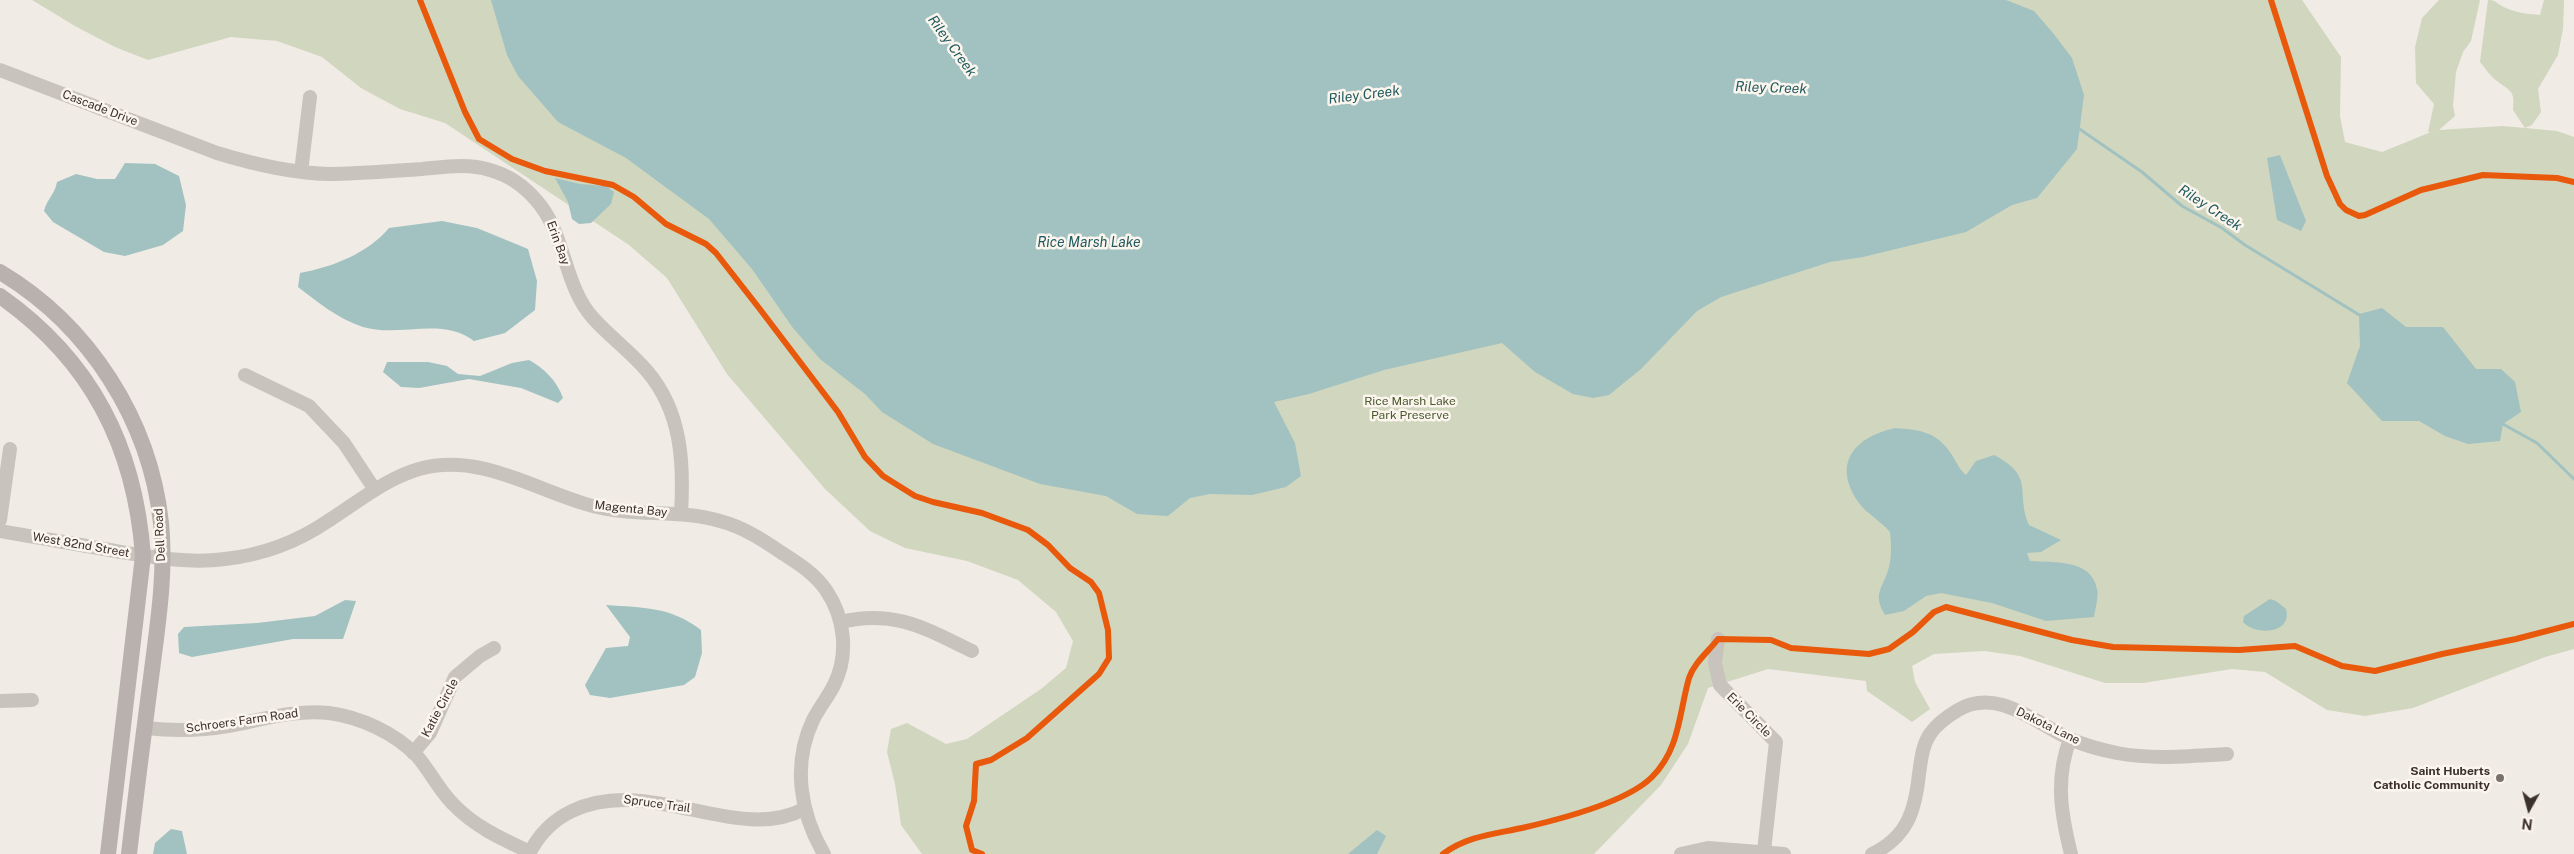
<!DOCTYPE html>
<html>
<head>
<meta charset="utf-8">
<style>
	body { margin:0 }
	#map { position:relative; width:2574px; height:854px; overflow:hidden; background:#f0ebe5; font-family:"Public Sans",sans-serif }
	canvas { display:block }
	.north { position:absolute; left:2504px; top:784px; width:50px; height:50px; -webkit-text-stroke:4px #fbf5ee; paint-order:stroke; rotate:187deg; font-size:14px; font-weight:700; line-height:20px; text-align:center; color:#3b302b }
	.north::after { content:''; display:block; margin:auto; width:18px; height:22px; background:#3b302b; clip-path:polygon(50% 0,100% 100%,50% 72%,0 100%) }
</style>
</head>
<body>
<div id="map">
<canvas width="2574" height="854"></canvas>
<div class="north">N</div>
</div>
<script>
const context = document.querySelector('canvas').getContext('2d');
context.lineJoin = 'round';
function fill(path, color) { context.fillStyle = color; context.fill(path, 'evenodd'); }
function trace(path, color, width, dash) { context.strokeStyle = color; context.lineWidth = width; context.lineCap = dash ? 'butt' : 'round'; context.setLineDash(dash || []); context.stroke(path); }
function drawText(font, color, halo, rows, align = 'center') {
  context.font = font + ' "Public Sans",sans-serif'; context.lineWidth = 5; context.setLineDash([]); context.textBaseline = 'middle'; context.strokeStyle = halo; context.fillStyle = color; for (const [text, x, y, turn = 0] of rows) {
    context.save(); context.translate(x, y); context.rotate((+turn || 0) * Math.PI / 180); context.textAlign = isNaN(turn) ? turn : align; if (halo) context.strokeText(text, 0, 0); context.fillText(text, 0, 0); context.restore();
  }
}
fill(new Path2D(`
	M32 0H2302L2341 57 2340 116 2345 142 2382 152 2431 132H2428L2434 104 2416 83 2415 47 2422 18 2439 0H2480L2471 41 2463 52 2456 72 2453 106 2455 116 2439 130 2502 126 2525 128 2513 110C2515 90 2511 92 2497 81 2490 76 2485 68 2480 62L2488 0C2497 0 2498 5 2506 8 2517 13 2528 14 2540 15L2544 0H2564L2563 29 2558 55 2538 89 2541 112 2532 125 2525 128 2557 131 2574 137V649L2545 657 2413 708 2365 716 2327 710 2265 672 2232 669 2143 683H2105L2020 656 1984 651 1934 654 1912 666 1915 682 1930 709 1912 722 1867 691 1866 681 1768 669 1708 688 1688 744 1661 785 1594 854H922L901 825 895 784 887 752 891 729 907 723 946 744 967 739 1041 689 1066 668 1073 641 1056 612 1018 580 967 561 905 548 870 531 825 489 727 374 667 278 629 245 445 123 400 109 361 88 322 57 277 41 231 37 148 60 115 47 75 26Z`), '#d1d6bf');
fill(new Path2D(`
	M491 0H2006L2034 11 2053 33 2072 58 2084 95 2077 149 2037 198 2012 205 1966 232 1863 257 1830 262 1721 297 1697 311 1641 369 1609 395 1593 398 1573 394 1535 372 1502 343 1384 370 1309 394 1274 402 1295 443 1301 476 1286 487 1252 495 1210 494 1190 498 1168 516 1137 514 1106 496 1040 484 933 444 882 412 865 394 820 359 793 328 752 269 709 219 626 158 558 122 518 76 507 55Z
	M2280 155 2306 221 2301 231 2277 220 2267 158Z
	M125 163 155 164 179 176 186 205 183 231 163 245 125 256 104 252 53 222 44 211C47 199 55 194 57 182L76 174 97 179H115Z
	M555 178 580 184 606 186 614 192 611 204 591 223 579 224 572 219 568 202Z
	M442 221 477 228 528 249 537 281 535 310 505 333 474 341C441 316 400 338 363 327 338 319 318 302 298 287L300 273C332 267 367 254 389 228Z
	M2382 308 2406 327H2443L2476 369H2501L2515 382 2521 412 2503 424 2500 441 2468 444 2445 436 2419 421H2382L2347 383 2360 346 2359 314Z
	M529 360C544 368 557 381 563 398L558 403 521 388 469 379 419 388 401 387 383 372 387 362H428L447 366 458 374 480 376 512 363Z
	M1895 428C1922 430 1937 432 1952 455 1957 463 1959 469 1966 475L1976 461 1994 455C2036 477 2015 492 2029 525L2061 540 2041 552 2027 553 2030 561C2053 563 2091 558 2097 589 2099 597 2095 609 2094 617L2046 621 1992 603 1941 593 1926 596 1904 611 1885 615C1872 593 1883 589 1889 567 1892 556 1891 544 1890 532 1881 521 1867 514 1859 503 1831 463 1855 437 1895 428Z
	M2270 599 2276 601 2286 609C2293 634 2255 636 2243 622L2244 616Z
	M345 600 356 601 343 639H293L192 657 179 653 178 634 184 627 257 623 315 616Z
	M606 605C643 608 670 606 701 630L702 653 695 677 684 685 610 698 590 695 585 685 606 648 628 646 630 637Z
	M171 829 182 831 187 854H153L155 843Z
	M1377 830 1386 836 1377 854H1348Z`), '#a1c2c1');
trace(new Path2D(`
	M2078 128 2142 172 2182 206 2222 228 2245 245 2361 316
	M2501 423 2537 443 2574 479`), '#a1c2c1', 3);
trace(new Path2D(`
	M0 70 217 153C253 164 290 173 328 174 359 174 391 171 422 169 444 167 468 163 490 170 508 175 524 186 536 200 566 233 563 285 593 318 610 337 631 352 647 371 682 412 684 463 681 514
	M301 172 310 97
	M245 375 309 406 344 443 375 490
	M0 520 10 449
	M0 531C38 538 77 544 115 551 152 557 188 564 225 559 262 555 297 542 328 521 358 502 385 479 419 469 481 452 536 491 593 506 635 517 679 509 720 521 743 527 763 540 782 553 799 564 815 574 826 590 845 618 849 655 834 685 828 697 819 708 813 720 792 764 800 813 824 854
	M841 622C895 609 926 629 972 651
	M1718 639 1715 663 1720 685 1776 742 1764 851
	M0 701 32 700
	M145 728C173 731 200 731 228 726 261 720 295 709 329 713 360 717 395 733 417 756 430 771 439 790 453 804 475 827 502 839 530 852
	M2070 739C2055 779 2061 814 2071 854
	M413 753 430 733 455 677 480 656 494 648
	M529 854C538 836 553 820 572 811 649 774 737 845 804 809
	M1681 854 1708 848 1784 854
	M1872 854C1907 837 1915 812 1919 774 1921 761 1922 746 1930 734 1936 725 1948 716 1958 710 1998 687 2035 723 2070 739 2084 745 2102 750 2117 753 2153 760 2190 756 2227 754`), '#c9c3be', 14);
trace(new Path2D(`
	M0 272C89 325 150 420 161 523 166 572 158 622 152 670 144 731 136 793 129 854
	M0 296C91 360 135 446 143 556L108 854`), '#b8b1ad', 16);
trace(new Path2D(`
	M420 0 465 112 479 139 512 159 545 171 613 185 634 197 666 224 706 244 716 253 759 308 838 412 865 457 883 476 915 496 933 502 982 513 1028 530 1048 545 1070 568 1091 582 1099 593 1108 630 1109 658 1099 674 1027 738 991 760 976 764 974 801 966 826 972 850 982 854
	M2271 0 2327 176 2340 204 2346 210 2359 216 2365 215 2421 190 2483 175 2557 178 2574 182
	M1443 854C1467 836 1494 834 1522 828 1557 820 1627 802 1652 777 1680 749 1679 713 1689 678 1694 663 1708 652 1718 639L1771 640 1791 648 1869 654 1889 649 1913 632 1934 612 1946 607 2072 640 2113 647 2239 650 2295 646 2342 666 2375 671 2442 654 2516 639 2574 624`), '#e8590c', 6);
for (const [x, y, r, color] of [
	[2500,778,5,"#7a716c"]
]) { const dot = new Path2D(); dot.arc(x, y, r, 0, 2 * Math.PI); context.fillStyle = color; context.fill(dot); trace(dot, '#fbf5ee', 2); }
drawText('12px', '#3b302b', '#fbf5ee', [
	["Cascade Drive",100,108,21],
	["Erin Bay",558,243,70],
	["Magenta Bay",631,509,6],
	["Dell Road",160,535,-93],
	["West 82nd Street",81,545,10],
	["Katie Circle",440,708,-62],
	["Erie Circle",1749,715,45],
	["Schroers Farm Road",242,721,-8],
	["Dakota Lane",2048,726,26],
	["Spruce Trail",657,804,8]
]);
drawText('12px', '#4a5a2e', '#fbf5ee', [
	["Rice Marsh Lake",1410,401],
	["Park Preserve",1410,415]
]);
drawText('bold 12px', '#3b302b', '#fbf5ee', [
	["Saint Huberts",2490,771],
	["Catholic Community",2490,785]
], 'right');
drawText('italic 14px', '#1f5a5e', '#fbf5ee', [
	["Riley Creek",952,46,54],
	["Riley Creek",1771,88,2],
	["Riley Creek",1364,95,-7],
	["Riley Creek",2210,208,33],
	["Rice Marsh Lake",1089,243]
]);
</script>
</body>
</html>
